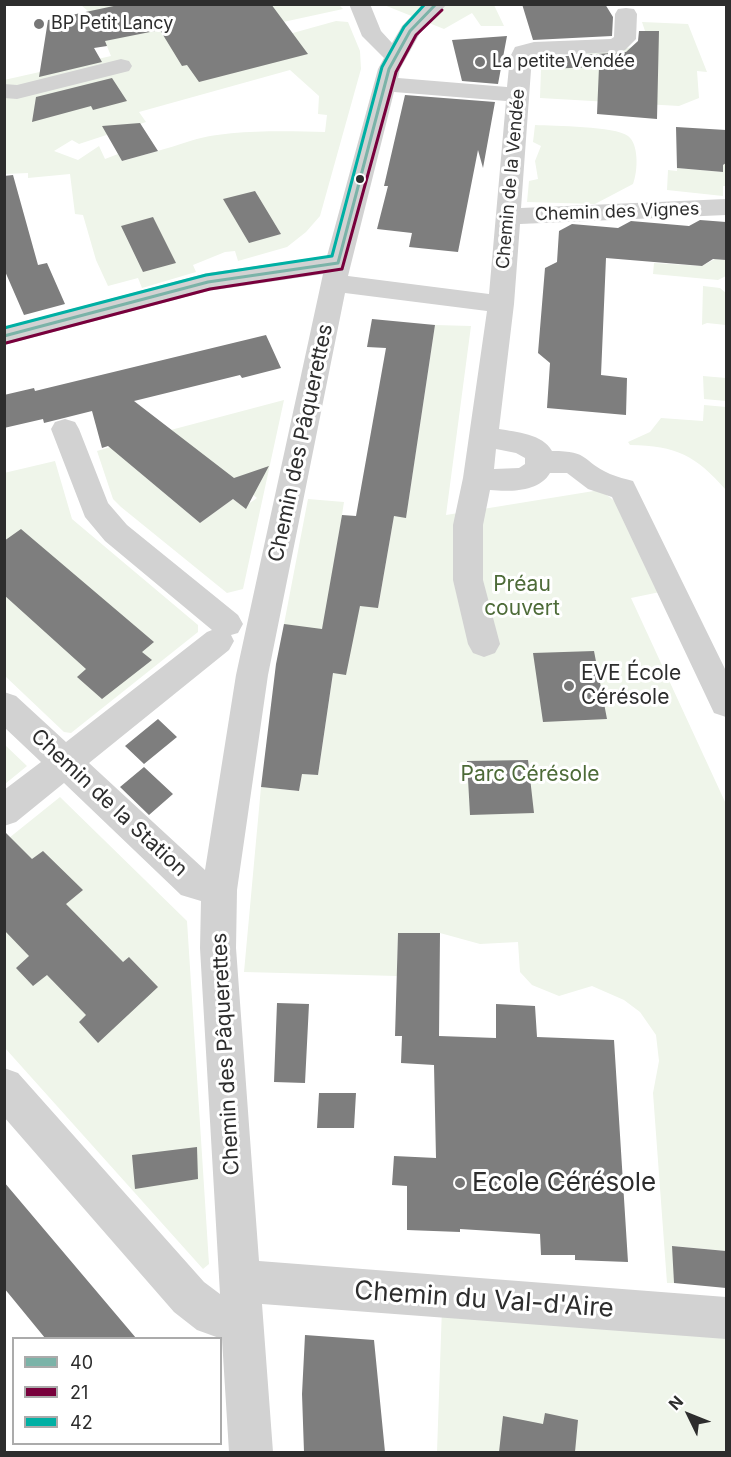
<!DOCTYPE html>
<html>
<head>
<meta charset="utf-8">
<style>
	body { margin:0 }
	#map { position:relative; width:731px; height:1457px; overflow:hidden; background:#fff; font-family:Inter,sans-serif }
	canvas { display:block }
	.frame { position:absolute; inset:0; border:6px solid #2d2d2d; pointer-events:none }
	.legend { position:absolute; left:12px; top:1337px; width:210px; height:108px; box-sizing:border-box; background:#fff; border:2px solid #ababab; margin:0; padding:8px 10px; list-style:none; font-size:18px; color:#2d2d2d }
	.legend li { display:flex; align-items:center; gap:12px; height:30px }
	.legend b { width:30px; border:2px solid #ababab }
	.north { position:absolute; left:659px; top:1385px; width:60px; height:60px; -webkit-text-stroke:4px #fff; paint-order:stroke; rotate:313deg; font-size:16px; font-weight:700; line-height:24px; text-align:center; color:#2d2d2d }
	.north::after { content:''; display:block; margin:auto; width:21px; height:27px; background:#2d2d2d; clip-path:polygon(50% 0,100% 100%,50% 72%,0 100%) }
</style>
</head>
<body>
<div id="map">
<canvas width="731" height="1457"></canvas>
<div class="frame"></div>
<ul class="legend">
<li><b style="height:8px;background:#7bb3a8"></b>40</li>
<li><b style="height:8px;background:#78003c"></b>21</li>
<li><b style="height:8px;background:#00b0a4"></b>42</li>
</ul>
<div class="north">N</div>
</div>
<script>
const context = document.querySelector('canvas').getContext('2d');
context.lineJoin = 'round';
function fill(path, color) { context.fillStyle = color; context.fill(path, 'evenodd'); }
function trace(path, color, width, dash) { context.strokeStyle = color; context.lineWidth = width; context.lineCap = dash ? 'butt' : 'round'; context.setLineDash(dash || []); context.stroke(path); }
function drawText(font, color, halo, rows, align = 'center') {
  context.font = font + ' Inter,sans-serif'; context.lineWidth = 6; context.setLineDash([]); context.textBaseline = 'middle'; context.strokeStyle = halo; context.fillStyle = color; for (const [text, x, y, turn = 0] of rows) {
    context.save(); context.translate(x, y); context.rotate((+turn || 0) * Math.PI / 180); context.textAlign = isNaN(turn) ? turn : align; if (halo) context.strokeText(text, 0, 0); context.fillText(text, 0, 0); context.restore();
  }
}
fill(new Path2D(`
	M81 5H339L343 9 274 24 282 36 336 21 348 22 360 51 361 69 320 216 306 232 287 247 238 261 235 251 225 252 193 265 196 272 142 288 138 278 108 286 96 260 83 215 75 214 70 174 28 178V173L5 174 4 80 111 56 95 17ZM290 70 319 96 318 114 327 115 325 132C285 131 224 129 187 142 169 148 144 155 122 161L118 154 105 159 99 146 78 160 54 151 72 140 79 144 146 122 139 112Z
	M384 5H494L504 26H481L472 13 444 29Z
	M642 22 688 24 707 72 697 71 699 98 679 106 540 98 541 69 581 67 577 52 650 46Z
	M535 125C554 126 615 126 628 136 639 144 638 171 633 184L595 204 527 202 529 181 538 179 535 161 541 146 533 142Z
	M726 163V186H723V196L667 190 668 170 677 171V168L723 172V165Z
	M715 259 726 260V276L718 280 653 274 654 263 702 266Z
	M703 286 720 288 726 293V325L707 323 702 325Z
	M435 325 471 326 446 515 600 490 616 502 660 592 631 598 726 804V1251L673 1246 674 1283H667L653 1093 659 1061 656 1035 640 1012 624 1000 592 986 559 996 532 985 520 972 518 942 480 944 440 933H398L397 976 244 972 261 787 299 791 302 774 318 775 333 673 284 624 308 499 344 502 332 578 378 608 394 516 406 517Z
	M703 376 726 378V401L704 399Z
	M284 400 243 589 227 593 121 507 113 499 97 451 124 443 130 464 200 523 233 499 244 507 257 498 251 493 259 484 246 474 235 479 148 436Z
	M704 405 726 407V490C695 455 677 446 630 445L628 442 650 432 661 418 703 421Z
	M55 461 72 519 198 625V632L71 733 64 732 5 676 4 473Z
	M4 744 27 766 5 784H4Z
	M60 797 187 921 209 1264 203 1269 5 1048 4 842Z
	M442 1307 726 1329V1452H437Z`), '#eff5ea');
fill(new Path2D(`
	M123 4H271L308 54 199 82 187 65 182 66 160 30 105 41 107 46 94 48 102 62 39 77 48 20Z
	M522 4H605L613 17 612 36 533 40Z
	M639 31H659L657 119 597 114 599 67 541 69 538 58 626 52 638 41Z
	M507 36 498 84 462 81 452 40Z
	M112 78 127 101 93 110 91 106 32 122 36 97Z
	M405 95 495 102 483 168 478 150 458 252 409 247 412 233 377 229 388 186H384Z
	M140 123 158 151 122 161 102 126Z
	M676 127 726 130V163L723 165V172L677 168Z
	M13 175 38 265 47 263 65 304 24 315 4 269V176Z
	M255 191 281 234 249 243 223 199Z
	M153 217 176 263 143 272 121 226Z
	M700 220 726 222V260L713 259 702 266 606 258 601 375 627 378 626 415 547 408 550 363 538 353 545 268 557 262 559 231 572 224 618 228 631 221 689 226Z
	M372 319 435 325 406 518 394 516 378 608 360 606 346 675 333 673 318 775 302 774 299 791 261 787 276 664 284 624 322 629 342 515 356 516 386 348 367 347Z
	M266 335 281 368 242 378 240 375 134 401 234 478 269 466 246 509 233 499 200 523 108 446 102 448 92 411 44 423 43 419 4 428V395L34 388 35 391Z
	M21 529 154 642 142 652 152 660 102 699 77 677 86 669 4 595V541Z
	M594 651 607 719 543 722 533 653Z
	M158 719 177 737 144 764 125 746Z
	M528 760 534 813 470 815 467 761Z
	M144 767 173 794 149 815 120 787Z
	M4 831 32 859 43 851 83 890 66 904 123 962 129 957 158 987 98 1043 79 1022 86 1015 47 975 33 986 16 968 29 956 4 930Z
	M398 933H440L439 1036 496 1038V1004L535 1006 537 1037 614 1040 628 1262 575 1260V1255H541L540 1234 460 1229V1232L407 1230V1186L392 1185 394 1156 436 1158 434 1065 401 1063 402 1036H395Z
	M277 1003 309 1004 305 1083 274 1082Z
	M319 1093H356L354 1128H317Z
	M197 1147 198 1179 135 1189 132 1155Z
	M4 1182 136 1338H45L4 1288Z
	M672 1246 726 1251V1288L674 1283Z
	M305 1335 374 1340 385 1452H304L302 1394Z
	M545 1413 578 1420 575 1452H499L503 1416 543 1424Z`), '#7e7e7e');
fill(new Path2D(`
	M349 4H370L381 31 392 43 402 26 423 4H447L420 33 400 69 398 78 507 87 510 57 515 47 534 42 611 39 614 37 615 14 618 9 626 8 634 9 637 14 636 39 625 50 617 52 532 56 521 208 726 199V215L520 224 514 304 499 429C516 432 543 434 552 451 591 451 581 461 610 474 617 477 626 479 633 481L726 671V717L714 713 612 497 588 489 567 473H550C539 492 510 492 490 490L483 525V580L500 644 495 653 484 657 473 653 468 644 453 580V525L463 478 487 311 345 293 268 675 237 890 236 948 259 1261 726 1297V1339L262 1304 273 1452H229L222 1339 197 1330 174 1312 4 1117V1068L18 1073 204 1282 220 1294 200 948 201 901 181 895 64 783 16 822 4 826V790L41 762 4 727V692L16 696 66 742 207 632 212 630 105 541 85 517 51 429 55 422 65 419 75 422 79 429 108 503 127 525 238 615 243 624 238 633 231 635 234 641 229 650 89 763 205 870 236 675 323 274 208 291 4 345V327L208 273 327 256 378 69 384 58 362 36ZM394 92 506 101 489 294 348 276ZM496 449 516 453 525 458V464L519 468 494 469Z
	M121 59 129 61 132 66 129 71 17 99 4 98V84L17 85Z`), '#d2d2d2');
trace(new Path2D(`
	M338 263 389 69 410 31 436 4
	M4 336 208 282 338 263`), '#7bb3a8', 3);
trace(new Path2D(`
	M6 343 210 289 342 269 396 72 416 35 442 10`), '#78003c', 3);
trace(new Path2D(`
	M4 328 206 275 332 256 382 67 404 27 425 4`), '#00b0a4', 3);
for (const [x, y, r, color] of [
	[39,24,6,"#767676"],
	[480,62,6,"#767676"],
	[360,179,5,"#2d2d2d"],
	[569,686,6,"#767676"],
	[460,1183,6,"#767676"]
]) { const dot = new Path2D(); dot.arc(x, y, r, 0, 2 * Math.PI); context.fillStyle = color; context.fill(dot); trace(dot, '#fff', 2); }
drawText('18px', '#2d2d2d', '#fff', [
	["BP Petit Lancy",51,24],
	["La petite Vendée",492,62]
], 'left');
drawText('18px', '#2d2d2d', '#fff', [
	["Chemin de la Vendée",511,179,-85],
	["Chemin des Vignes",617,212,-2]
]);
drawText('21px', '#2d2d2d', '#fff', [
	["Chemin des Pâquerettes",301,443,-78],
	["Chemin de la Station",109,803,43],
	["Chemin des Pâquerettes",226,1054,-93]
]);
drawText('21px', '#4d6b38', '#fff', [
	["Préau",522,585],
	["couvert",522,609],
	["Parc Cérésole",530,775]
]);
drawText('21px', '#2d2d2d', '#fff', [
	["EVE École",581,674],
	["Cérésole",581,698]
], 'left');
drawText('26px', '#2d2d2d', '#fff', [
	["Ecole Cérésole",472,1183]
], 'left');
drawText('26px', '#2d2d2d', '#fff', [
	["Chemin du Val-d'Aire",484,1300,4]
]);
</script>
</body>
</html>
